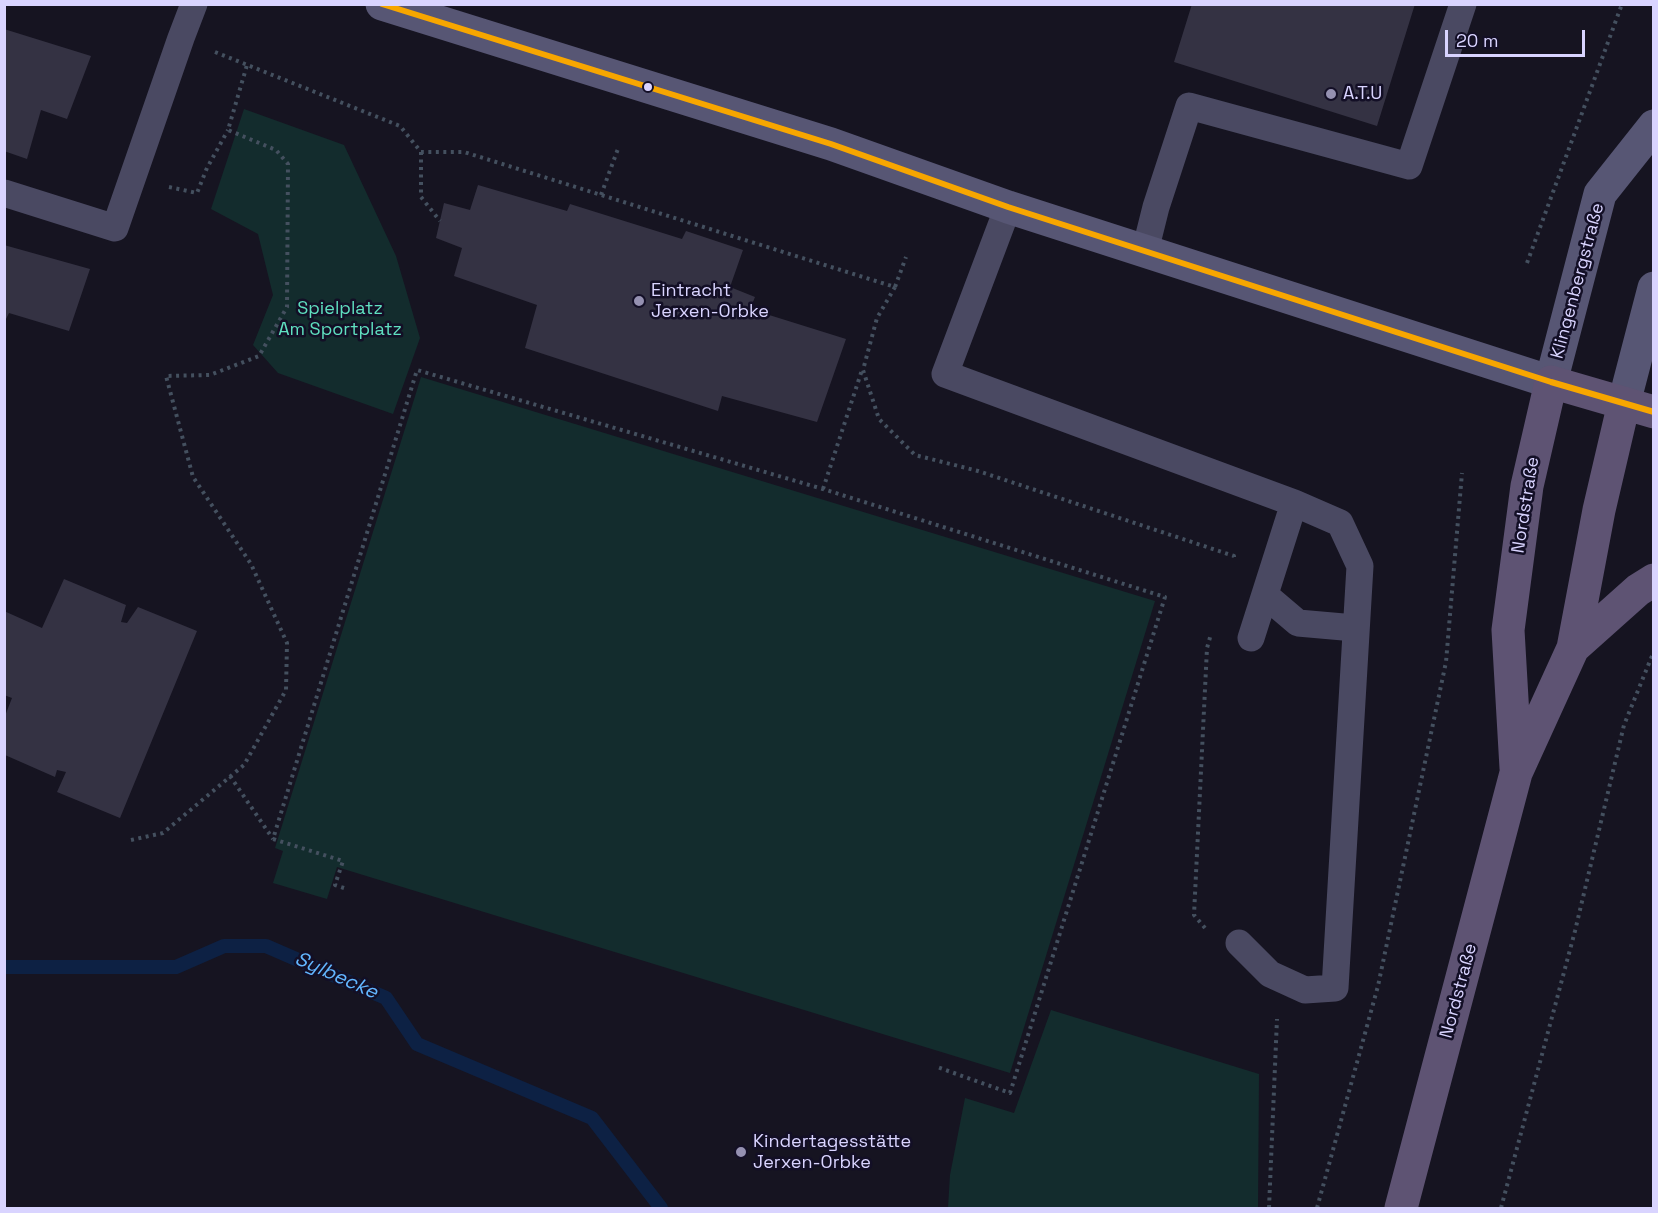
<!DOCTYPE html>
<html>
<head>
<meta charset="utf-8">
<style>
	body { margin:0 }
	#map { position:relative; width:1658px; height:1213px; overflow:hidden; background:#161421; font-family:"Space Grotesk",sans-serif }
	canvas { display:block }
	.frame { position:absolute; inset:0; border:6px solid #d9d4ff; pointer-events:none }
	.scale { position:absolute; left:1445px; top:30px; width:140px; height:27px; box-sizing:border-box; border:3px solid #d9d4ff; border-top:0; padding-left:8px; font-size:18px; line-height:21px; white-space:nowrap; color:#d9d4ff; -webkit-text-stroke:4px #130f26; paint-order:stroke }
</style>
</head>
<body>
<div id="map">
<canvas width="1658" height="1213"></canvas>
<div class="frame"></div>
<div class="scale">20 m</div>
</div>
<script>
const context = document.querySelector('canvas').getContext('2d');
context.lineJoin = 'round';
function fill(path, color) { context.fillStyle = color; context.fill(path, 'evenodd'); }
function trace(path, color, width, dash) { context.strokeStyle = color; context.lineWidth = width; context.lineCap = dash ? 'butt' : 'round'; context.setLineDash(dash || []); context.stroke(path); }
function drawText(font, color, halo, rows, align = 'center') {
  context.font = font + ' "Space Grotesk",sans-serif'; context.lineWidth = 5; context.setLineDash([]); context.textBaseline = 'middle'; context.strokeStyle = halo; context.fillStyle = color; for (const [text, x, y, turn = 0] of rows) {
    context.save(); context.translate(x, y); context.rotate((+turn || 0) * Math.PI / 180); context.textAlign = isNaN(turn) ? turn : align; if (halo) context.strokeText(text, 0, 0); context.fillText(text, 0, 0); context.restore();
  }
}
fill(new Path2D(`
	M244 109 344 145 396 256 420 338 393 414 278 373 253 345 273 295 258 234 211 209Z
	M421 377 1155 601 1010 1073 337 867 327 899 273 883 283 851 275 848Z
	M1051 1010 1259 1074 1258 1208H948L950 1175 965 1098 1014 1113Z`), '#132c2d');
trace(new Path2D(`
	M4 967H176L224 946H266L386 998 417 1044 592 1118 661 1208`), '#0d2144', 14);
fill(new Path2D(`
	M1192 4H1415L1377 126 1174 62Z
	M4 29 91 56 67 119 41 110 27 159 4 151Z
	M478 185 567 211 570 204 682 239 686 231 743 250 730 287 755 297 750 309 846 339 817 422 722 396 718 411 525 348 537 305 454 276 462 248 436 238 444 203 470 210Z
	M4 245 90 269 69 331 9 313 4 323Z
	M64 579 126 605 121 622 127 623 138 607 197 631 120 818 57 792 66 772 57 770 55 777 5 755V716L12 698 4 695V611L42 628Z`), '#343243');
trace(new Path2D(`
	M215 52 400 126 421 152H464L895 287 906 257
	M421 152V197L440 221
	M169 187 197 193 207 168 228 130
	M601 195 619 146
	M1527 263 1622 4
	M895 287 877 318 863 370 879 419 915 455 978 471 1234 556V558
	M823 489 862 370
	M230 776 273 839
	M131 840 163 833 244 765 286 690 287 643 251 564 193 477 166 376 210 375 259 356 287 307 288 164 276 150 228 130 247 65
	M344 888 335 885 343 861 273 839 417 370 823 489 1165 597 1010 1093 937 1067
	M1205 928 1194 915 1207 648 1211 634
	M1269 1208 1277 1019
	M1317 1208 1378 986 1446 662 1462 473
	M1501 1208 1575 931 1624 725 1654 651`), '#44505f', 4, [3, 4.5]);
trace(new Path2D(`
	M4 193 115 228 181 38 194 4
	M1008 207 945 374 1294 503 1251 638
	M1145 251 1156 207 1189 106 1409 166 1463 4
	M1265 595 1298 623 1355 628
	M1239 943 1270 974 1305 990 1335 988 1360 566 1340 523 1294 503`), '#4a4962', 27);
trace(new Path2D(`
	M382 4 831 144 1008 207 1551 382 1600 194 1654 126
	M1624 403 1654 288`), '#575674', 33);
trace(new Path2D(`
	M1573 648 1638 590 1654 580
	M1516 768 1508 630 1527 486 1551 382 1654 412
	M1401 1208 1516 773 1573 648 1599 510 1624 403`), '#5e5373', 33);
trace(new Path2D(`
	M382 4 831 144 1008 207 1551 382 1654 412`), '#f7a600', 6);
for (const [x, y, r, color] of [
	[648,87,5,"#d9d4ff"],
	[1331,94,6,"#9591b1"],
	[639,301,6,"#9591b1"],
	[741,1152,6,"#9591b1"]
]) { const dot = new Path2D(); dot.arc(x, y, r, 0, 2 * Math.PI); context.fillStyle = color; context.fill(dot); trace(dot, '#130f26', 2); }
drawText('18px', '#d9d4ff', '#130f26', [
	["A.T.U",1343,94],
	["Eintracht",651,291],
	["Jerxen-Orbke",651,312],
	["Kindertagesstätte",753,1142],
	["Jerxen-Orbke",753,1163]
], 'left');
drawText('18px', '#d9d4ff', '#130f26', [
	["Klingenbergstraße",1578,281,-75],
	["Nordstraße",1526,505,-81],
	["Nordstraße",1459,991,-75]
]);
drawText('18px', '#5fe0c0', '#130f26', [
	["Spielplatz",340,309],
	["Am Sportplatz",340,330]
]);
drawText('italic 20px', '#62b6ff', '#130f26', [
	["Sylbecke",336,976,24]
]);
</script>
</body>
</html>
